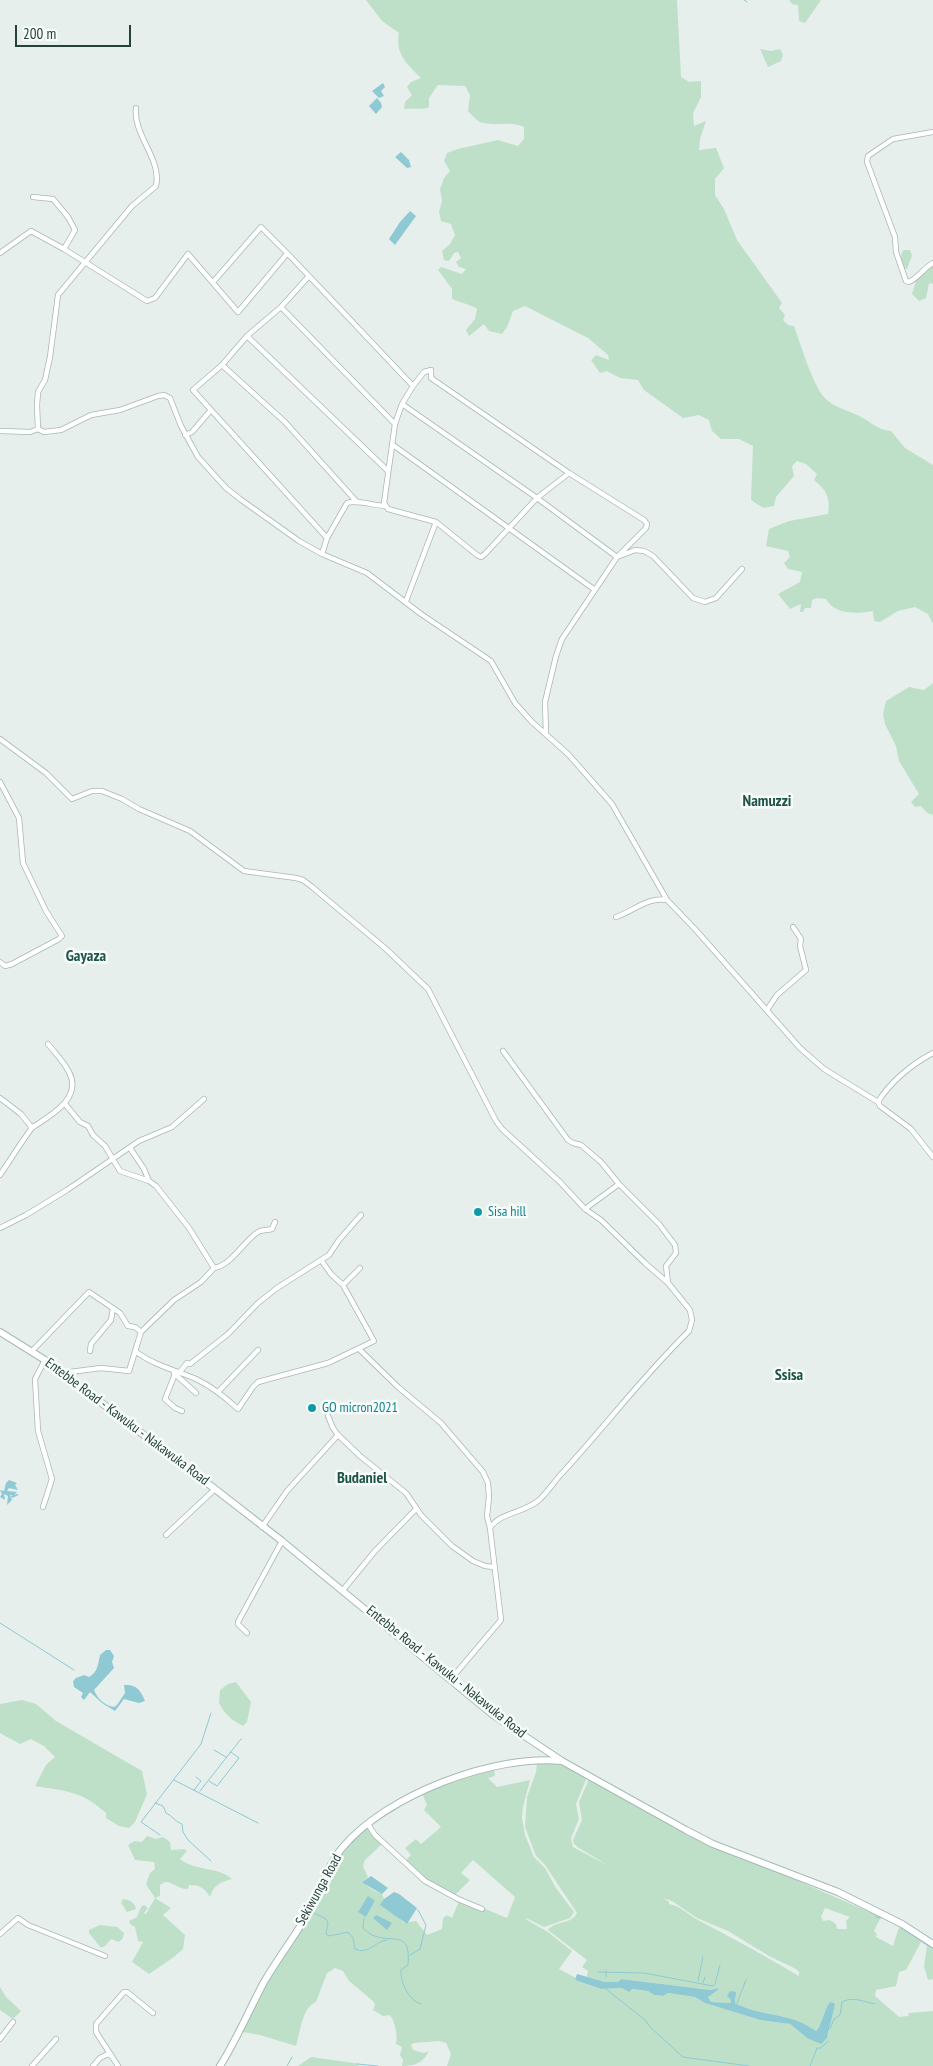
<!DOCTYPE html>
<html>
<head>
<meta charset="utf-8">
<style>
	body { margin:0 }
	#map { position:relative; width:933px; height:2066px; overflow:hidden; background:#e6efeb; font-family:"PT Sans Narrow",sans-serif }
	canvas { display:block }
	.scale { position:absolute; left:15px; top:25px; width:116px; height:22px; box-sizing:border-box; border:2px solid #24423a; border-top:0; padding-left:6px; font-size:15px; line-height:18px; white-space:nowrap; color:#24423a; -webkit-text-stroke:4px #f7fbf9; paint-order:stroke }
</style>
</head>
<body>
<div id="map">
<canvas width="933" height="2066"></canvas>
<div class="scale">200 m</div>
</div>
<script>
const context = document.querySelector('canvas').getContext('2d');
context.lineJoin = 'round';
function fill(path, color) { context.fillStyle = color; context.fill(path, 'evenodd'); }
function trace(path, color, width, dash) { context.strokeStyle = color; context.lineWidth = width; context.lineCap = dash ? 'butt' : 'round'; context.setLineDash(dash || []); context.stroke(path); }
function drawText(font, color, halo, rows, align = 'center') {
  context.font = font + ' "PT Sans Narrow",sans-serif'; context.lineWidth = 5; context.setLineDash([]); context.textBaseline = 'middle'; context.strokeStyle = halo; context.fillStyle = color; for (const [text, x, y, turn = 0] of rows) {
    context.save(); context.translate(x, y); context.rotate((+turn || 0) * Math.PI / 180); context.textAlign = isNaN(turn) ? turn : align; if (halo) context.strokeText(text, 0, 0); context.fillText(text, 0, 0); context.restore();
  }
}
fill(new Path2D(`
	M366 0H677L681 77 689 82 701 81V97L693 113 694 126 706 121 700 139 699 150 716 148 724 168 715 179V195L724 209 737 240 782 303 779 308 785 315 783 320 788 325 794 326C800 343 813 385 824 397 833 408 849 410 861 417 870 422 881 431 891 431L905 448 933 465V624L928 614 915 607 898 611 880 622 874 621 873 611C857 614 835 615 826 599L817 598 812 600 811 608H805L803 612H800L801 604 790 609 778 594 800 582 802 572 788 569 784 563 790 557 788 551 766 546 769 529 789 521 828 514C831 499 826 489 814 480L817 474 806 464 797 461 792 466 794 476 776 497 774 506 763 508 751 500 753 446 739 439H721L712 431 709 420 699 415 683 418 644 390 638 380 620 378 607 371 600 373 591 360 596 355 609 360 608 355 588 338 525 306 513 311 507 327 502 334 489 331 484 324 469 336 466 330 475 319 477 309C470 304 461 303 452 299V289L438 270 441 267 462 274 466 269 459 267 456 262 461 258 458 252 454 253 449 261 444 260 442 251 450 244 455 235 451 224 441 221 439 212 442 201 440 189 444 178 450 171 444 161 447 153 458 149 498 140 518 146 524 139V127C511 120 496 127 480 122 476 120 472 115 468 111L470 95 465 86 438 85 429 98V107C420 111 413 107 404 109L405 102 412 95 407 87 411 82 421 78C407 64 395 54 399 33L382 21Z
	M789 0H821L805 23 799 21 798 5 792 4Z
	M760 49 771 51 780 49 783 54 781 61 768 67Z
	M904 250H910L912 256 907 269 903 268C902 261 899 255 904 250Z
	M933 266V284L929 283 926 298 919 301 912 294 916 281Z
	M933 683V815L927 813 921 806 915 807 911 802 919 794 899 761 896 746 885 724 883 714 886 701 909 687 924 690Z
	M236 1682 251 1702 247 1722 243 1726 231 1719 223 1710 219 1703 220 1690 228 1684Z
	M22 1700 36 1704 56 1721 142 1771 147 1794 135 1822 129 1828 119 1826 106 1818V1813C82 1791 66 1791 35 1786L46 1765 55 1757 44 1746 31 1739 20 1744 0 1733V1704Z
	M537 1762H560L587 1777 576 1804 579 1819 571 1838 573 1847 609 1866 579 1848 574 1844 573 1840 582 1820 579 1802 589 1779 674 1827 881 1917 874 1931 877 1934 876 1937 893 1946 899 1927 921 1942 906 1970 899 1972 896 1986 876 1990 875 1996 899 2017 908 2016 909 2013 933 2011V2066H447L451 2054 446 2043 439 2041 414 2043 411 2045 413 2050 424 2053 429 2051C423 2063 415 2066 402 2066L403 2060 400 2055 402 2047 396 2044C398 2036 395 2021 390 2015L383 2016 373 2010 375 2005 373 2001 349 1981 343 1971 335 1968 327 1973 316 2002C302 2007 300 2034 296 2046L260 2035 242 2032 264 1989 341 1853 367 1826 382 1844 365 1860 363 1866 368 1877 362 1882 373 1890 382 1894 384 1899 381 1905 397 1916 404 1923 416 1921 427 1935 442 1929 443 1918 447 1915 452 1918 459 1901 483 1908 507 1918 515 1897 473 1860 461 1873 470 1880 455 1895 428 1881 405 1861 411 1855 405 1848 416 1839 421 1844 441 1827 424 1810 427 1805 422 1793 476 1772 494 1769 495 1776 488 1778 497 1787 530 1780 523 1807 522 1818 525 1835 534 1857 545 1868 556 1888 574 1912 570 1918 544 1927 526 1918 527 1920 548 1932 572 1951 559 1969 576 1978 575 1980 601 1989 622 1988 648 1991 654 1995 663 1996 668 1993 695 1997 705 2003 760 2020 790 2024 807 2038H827L835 2005 831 2002C824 2010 821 2027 816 2031 807 2026 798 2020 788 2018 769 2013 752 2012 735 2003L736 1997 731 2000V2003L711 2002 708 1997 718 1990V1988L711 1990 621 1979 618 1982H605L587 1977 588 1971 582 1967 587 1960 548 1930C556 1920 571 1925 577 1913L545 1865 536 1856 525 1827 527 1797 536 1772ZM663 1898 672 1901 697 1918 728 1931 769 1956 796 1969 799 1972V1976C765 1956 731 1937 696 1919 688 1914 678 1905 669 1904V1902ZM375 1901 366 1917 360 1910 362 1905ZM825 1908 850 1917 846 1921 847 1929H837L836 1924 830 1920 823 1921 821 1917Z
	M147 1836 156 1839 163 1837 170 1842 171 1850 184 1849 187 1851 180 1859C196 1872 218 1866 232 1879 220 1882 214 1885 210 1897 204 1888 201 1885 189 1885L188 1889C180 1890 173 1882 165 1882L160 1885V1896L155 1898 146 1884 150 1873 155 1869 154 1862 135 1860 128 1845 134 1841 142 1842Z
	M155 1898 171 1908 163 1915 185 1935 183 1949 174 1957 149 1974 132 1962 143 1942 138 1941 135 1927 130 1924 129 1921 137 1917 141 1907 144 1905 148 1908 144 1913 146 1914Z
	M123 1899C130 1900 134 1902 136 1909L127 1912 121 1903Z
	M100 1925 117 1927 124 1933 123 1938 119 1942 111 1939 104 1947H100L89 1933V1930Z
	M927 1946 933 1950V1979L928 1980 924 1966Z
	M0 1987 6 1997 21 2011 13 2019 0 2010Z
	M311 2057 361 2064 357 2066H298Z`), '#bfe0c8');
fill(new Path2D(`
	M383 83 385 87 381 91 384 96 379 98 372 91Z
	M377 98 381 103 382 107 376 114 369 106Z
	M401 152 409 160 411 167 407 168 395 157Z
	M410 211 416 216 395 245 389 239 400 222Z
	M9 1480 17 1483 15 1485 18 1490 9 1488 7 1491 17 1492 14 1495 17 1494 19 1495 12 1498 11 1496 13 1495H10L12 1500 7 1505 8 1496 4 1494 5 1500 0 1497 2 1494 0 1490 4 1491 6 1483Z
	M106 1650H110L114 1656 112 1662 114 1668 94 1690C97 1698 105 1706 114 1707L117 1705 125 1693 124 1685C137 1684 141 1691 145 1701L139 1703 124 1699 115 1711 102 1703 90 1692 84 1700 81 1697 83 1693 74 1687 73 1681 76 1678 84 1675 89 1677C98 1672 98 1664 100 1655Z
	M371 1876 388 1888 382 1894 363 1883 362 1882Z
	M394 1892 399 1894 417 1908 407 1924 380 1905 384 1899Z
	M368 1896 375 1901 366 1917 358 1912Z
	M376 1915 392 1923 387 1930 373 1918Z
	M577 1974 605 1982H618L621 1979 711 1990 718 1988V1990L708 1997 711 2002 731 2003V2000L727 1996 730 1991 736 1992 735 2003C752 2012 769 2013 788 2018 798 2020 807 2025 816 2031 821 2027 824 2010 830 2002L834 2003 835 2005 827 2038 821 2044 807 2038 790 2024 760 2020 705 2003 695 1997 668 1993 663 1996 654 1995 648 1991 632 1989 629 1992 622 1988 601 1989 575 1980Z`), '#8ec9d4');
trace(new Path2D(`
	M744 0 747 2
	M0 1623 74 1670
	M214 1750 226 1757
	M174 1780 258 1823
	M209 1781 217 1786 239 1758 231 1752
	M194 1790 201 1781 196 1777
	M200 1791 241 1739
	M155 1803 163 1806 166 1813C173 1816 175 1822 182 1824L183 1832 188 1840 211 1861
	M380 1818 396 1809
	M160 1835 141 1822 201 1744 211 1713
	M352 1843 356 1838
	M312 1912 326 1919 328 1923 326 1934 330 1936 348 1932 353 1938 355 1949C368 1955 374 1942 387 1940
	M876 1917 882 1918
	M364 1918 363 1928C384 1951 412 1922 408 1965L401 1970C400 1982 409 2001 421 2004
	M901 1928 933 1949
	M410 1955 420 1949 426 1925 418 1910
	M606 1970V1977
	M598 1972 644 1973 713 1986 715 1984 720 1965
	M698 1981 703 1957
	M703 1983 705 1977
	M606 1989 645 2020 650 2027 683 2057 749 2066
	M737 2003 746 1980
	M830 2029 834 2019 840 2015 842 2002C853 1996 864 2002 875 2004
	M357 2064 378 2066
	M287 2066 292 2057
	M810 2066 817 2048H821L828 2041`), '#8ec9d4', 1);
const street = new Path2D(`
	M933 132 893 139 868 156 867 162 895 237 896 252 906 281 909 282C918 278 924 268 933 263
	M33 197 53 199 68 217 75 230 64 249 147 301 155 298 188 254 238 312 286 255 288 254 309 276
	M0 253 31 231 64 249
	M214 281 261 227 288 254
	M281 307 395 424
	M247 336 388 471
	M222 365 285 422 356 501
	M402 404 395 424 384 503 388 509 436 522 477 555 481 557 485 554 537 498 569 473
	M38 429 37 405 38 392 45 380 50 357 58 295 132 206 156 186C162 159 133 135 136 108
	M0 431 30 432 38 429 44 432 61 430 91 415 120 410 158 396 164 395 170 398 181 426 198 457 226 488 240 499 299 541 322 554 367 573 421 614 491 661 515 703 532 722 568 754 612 804 667 900 695 929 800 1048 824 1069 878 1102 880 1106 911 1129 933 1157
	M185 435 192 432 211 410
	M393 445 595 590
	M327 538 193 390 222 365 247 336 281 307 309 276 413 386 402 404 537 498 617 557 646 528 647 524 644 520 569 473 431 378V370L424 372 413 386
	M322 554 327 538 347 503C357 499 374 506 386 506
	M406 601 436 522
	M546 733 545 702 556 656 562 639 617 557 635 550 644 551 653 556 693 598 705 602 716 598 742 569
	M0 739 46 773 72 799 92 791H102L122 799 139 809 190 831 244 871 296 878 303 880 311 886 386 949 428 989 496 1121 502 1129 560 1182 585 1209 601 1220 645 1263 668 1283 690 1310 692 1320 689 1331C644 1375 606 1425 564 1471 555 1480 548 1492 539 1500 525 1513 500 1512 490 1528L501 1620 451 1679
	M0 782 19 818 23 863 46 911 62 936 59 939 12 964 5 966 0 962
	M616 917C634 911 647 897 667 900
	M767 1010 777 995 806 970 800 946 801 939 793 927
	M503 1051 568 1140 573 1143 581 1145 601 1162 619 1184 659 1224 675 1245 676 1253 666 1266 668 1283
	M0 1098 21 1114 32 1128
	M878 1102C890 1082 912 1064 933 1053
	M65 1104 80 1122 88 1126 93 1135 105 1146 120 1171 149 1181 156 1186 189 1228 214 1268
	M130 1148 144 1169 149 1181
	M0 1175C5 1168 29 1130 33 1127 50 1116 83 1098 69 1072 64 1062 55 1053 48 1044
	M585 1209 619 1184
	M0 1228 26 1215 67 1190 139 1141 172 1127 204 1099
	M343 1285 360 1268
	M359 1349 398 1387 441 1423 483 1472 488 1483 489 1497 487 1516 490 1528
	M32 1351 89 1292 120 1313 128 1326 135 1327 141 1332
	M90 1351 91 1344 111 1320 113 1308
	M135 1351C153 1365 175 1370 196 1379 211 1386 226 1398 238 1409L253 1387 258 1382 328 1363 374 1341 343 1285 331 1274 321 1260 329 1255 339 1240 361 1215
	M62 1373 101 1368 129 1371 141 1332 174 1300 201 1282 214 1268C233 1265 246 1237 260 1231 264 1230 268 1230 272 1229L275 1222
	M174 1373 196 1393
	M179 1373 187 1363 190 1364 228 1334 258 1303 277 1288 321 1260
	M175 1374 165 1399 175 1408 182 1411
	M218 1392 258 1350
	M338 1435 360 1456 406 1493 421 1515 452 1546 473 1561 485 1566 494 1567
	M43 1507 52 1479 38 1431 35 1379 45 1360
	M262 1527 287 1491 338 1435 333 1428 328 1416
	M166 1535 215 1489
	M343 1590 375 1551 416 1509
	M247 1633 238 1624V1622L282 1541
	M368 1824 375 1835 425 1881 458 1899 482 1909
	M0 1934 18 1918 28 1925 105 1956
	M0 2039 13 2022
	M32 2066 56 2039
	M93 2066 100 2058 108 2054 112 2056
	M118 2066 96 2032V2024L124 1992H127L153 2013`);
const secondary = new Path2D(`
	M0 1332 45 1360 215 1489 282 1541 493 1715 562 1761 686 1830 713 1844 838 1892 902 1924 933 1944
	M220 2066C237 2039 249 2010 264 1982 278 1958 295 1936 309 1912 321 1891 327 1866 342 1848 386 1795 494 1754 562 1761`);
trace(street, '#a8b8b2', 6);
trace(secondary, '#a4bbb3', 8);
trace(street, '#fff', 4.5);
trace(secondary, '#fff', 6);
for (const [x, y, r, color] of [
	[478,1212,5,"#0f9aa8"],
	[312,1408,5,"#0f9aa8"]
]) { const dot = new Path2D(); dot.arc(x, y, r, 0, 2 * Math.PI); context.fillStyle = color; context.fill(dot); trace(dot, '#f7fbf9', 2); }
drawText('14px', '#0d838f', '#f7fbf9', [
	["Sisa hill",488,1212],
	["GO micron2021",322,1408]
], 'left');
drawText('14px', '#24423a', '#f7fbf9', [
	["Entebbe Road - Kawuku - Nakawuka Road",127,1422,37],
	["Entebbe Road - Kawuku - Nakawuka Road",446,1672,39],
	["Sekiwunga Road",319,1890,-61]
]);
drawText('bold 16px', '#1f5548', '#f7fbf9', [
	["Namuzzi",767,801],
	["Gayaza",86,956],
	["Ssisa",789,1375],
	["Budaniel",362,1478]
]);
</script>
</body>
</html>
